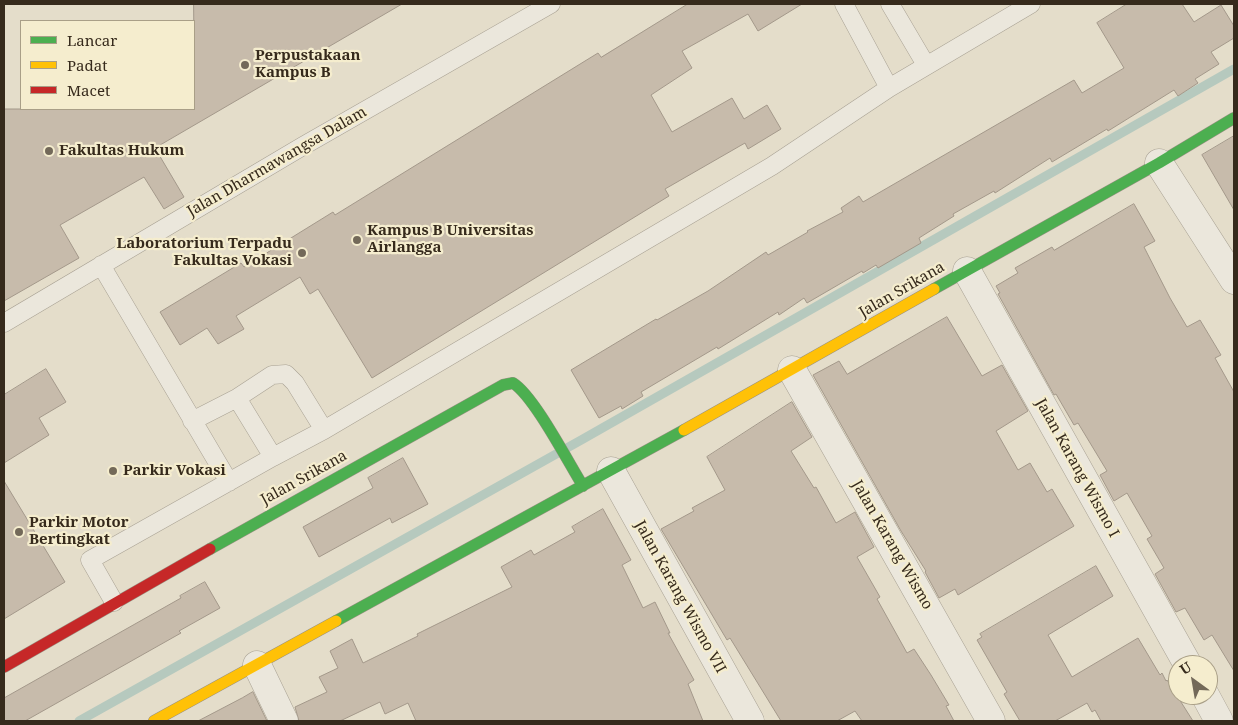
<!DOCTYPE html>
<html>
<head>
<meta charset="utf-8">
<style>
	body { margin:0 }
	#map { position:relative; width:1238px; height:725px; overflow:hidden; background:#e4ddca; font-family:"Noto Serif",serif }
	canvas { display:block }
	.frame { position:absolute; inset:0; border:5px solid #362a1c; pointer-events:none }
	.legend { position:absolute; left:20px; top:20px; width:175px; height:90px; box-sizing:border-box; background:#f5edce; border:1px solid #a99f87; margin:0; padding:6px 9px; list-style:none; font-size:15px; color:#362a1c }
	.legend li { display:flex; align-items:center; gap:10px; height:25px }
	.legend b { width:25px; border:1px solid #a99f87 }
	.north { position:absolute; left:1168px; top:655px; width:50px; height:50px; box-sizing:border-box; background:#f5edce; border:1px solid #a99f87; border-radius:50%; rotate:328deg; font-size:14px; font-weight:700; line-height:20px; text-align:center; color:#362a1c }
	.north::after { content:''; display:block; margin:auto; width:18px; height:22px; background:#736959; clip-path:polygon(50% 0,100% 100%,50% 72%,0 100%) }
</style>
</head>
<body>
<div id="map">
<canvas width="1238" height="725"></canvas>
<div class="frame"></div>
<ul class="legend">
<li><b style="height:6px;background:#4caf50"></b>Lancar</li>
<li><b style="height:6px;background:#ffc107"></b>Padat</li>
<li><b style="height:6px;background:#c62828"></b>Macet</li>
</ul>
<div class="north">U</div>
</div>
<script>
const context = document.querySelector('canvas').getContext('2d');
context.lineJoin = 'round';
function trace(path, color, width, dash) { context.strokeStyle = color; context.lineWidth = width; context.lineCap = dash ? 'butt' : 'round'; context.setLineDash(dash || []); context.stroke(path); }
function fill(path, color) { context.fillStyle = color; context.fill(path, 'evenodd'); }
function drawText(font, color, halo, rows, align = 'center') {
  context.font = font + ' "Noto Serif",serif'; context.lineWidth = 4.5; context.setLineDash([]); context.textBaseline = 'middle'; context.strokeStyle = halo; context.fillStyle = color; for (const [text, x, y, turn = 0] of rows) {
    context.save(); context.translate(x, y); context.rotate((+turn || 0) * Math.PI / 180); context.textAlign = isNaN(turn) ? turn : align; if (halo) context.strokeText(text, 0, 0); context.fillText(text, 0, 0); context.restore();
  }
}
trace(new Path2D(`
	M79 721 583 439 1234 69`), '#b6c9be', 9);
const building = new Path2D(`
	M194 4H402L155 148 184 197 164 209 144 177 60 225 79 258 4 301V109H194Z
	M688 4H802L758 31 748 14 682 51 692 68 651 95 672 132 732 98 744 119 767 105 781 129 748 149 745 143 665 189 669 196 372 378 318 289 310 294 300 277 236 316 244 329 218 344 207 328 180 345 160 312 241 263 244 267 333 212 335 215 598 53 601 57Z
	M1127 4H1182L1194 22 1221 5 1234 26V38L1211 52 1219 64 1195 79 1198 83 1178 96 1174 90 1108 131 1107 129 1052 162 1050 158 995 193 994 191 953 214 954 216 919 238 921 243 878 268 876 265 863 273 862 271 807 303 804 298 779 315 778 312 718 349 717 347 641 392 643 396 622 409 621 406 599 418 571 370 656 319 657 320 708 291 766 252 768 255 808 232 807 231 843 212 841 208 859 196 863 202 1074 80 1082 93 1124 68 1097 23Z
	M1234 136V210L1202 155Z
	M1134 204 1155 241 1144 247 1170 298 1187 327 1200 320 1221 355 1215 358 1234 392V671L1212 635 1204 640 1185 608 1176 612 1155 574 1164 568 1147 539 1152 536 1127 493 1114 501 1100 475 1107 471 1078 423 1074 425 1056 394 1054 395 998 294 1000 293 996 286 1018 273 1015 268 1052 247 1054 250Z
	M947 317 982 376 1002 365 1028 411 996 431 1018 470 1030 463 1047 492 1052 489 1074 526 958 595 955 589 939 598 925 572 926 571 901 531 813 375 839 361 847 374Z
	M46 369 66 402 39 418 49 435 4 463V395Z
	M792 402 812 437 791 451 814 488 816 487 836 523 855 512 874 547 857 557 880 597 877 599 907 653 914 649 931 675 949 705 946 706 954 721H862L855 711 837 721H781L730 638 727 640 661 529 694 511 692 508 725 490 707 457Z
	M403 458 428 504 392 523 390 518 319 557 303 527 373 488 368 478Z
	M4 481 65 582 4 619Z
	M603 509 631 560 622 565 643 608 655 602 670 633H668L694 680 688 684 703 721H416L408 703 385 714 380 702 340 721H299L295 707 327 692 319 677 338 668 330 651 352 639 363 663 418 636 417 634 512 587 501 567 531 550 534 555 575 532 572 527Z
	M1096 566 1113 596 1048 635 1072 677 1138 638 1160 675 1162 673 1166 681 1167 680 1193 721H1101L1095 710 1092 712 1087 703 1055 721H1020L1004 694 1007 692 977 640 982 637 980 634Z
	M205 582 220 608 179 631 181 633 25 721H4V698L181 598 180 596Z
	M253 692 267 721H198L242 698Z`);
fill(building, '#c7bbab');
trace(building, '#a3988a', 1);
const lane = new Path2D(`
	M844 4 889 88
	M890 4 926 65
	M101 265 229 482
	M4 323 303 146 551 4
	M192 421 237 398
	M273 457 324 430 772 166 889 88 1031 4
	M114 602 90 560 273 457 237 398 272 375 286 374 295 383 324 430`);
const street = new Path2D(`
	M1159 163 1234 280
	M967 271 1188 665
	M792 370 991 721
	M611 471 750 721
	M257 665 284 721
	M1205 695 1219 721`);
const fast = new Path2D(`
	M934 289 1159 163 1234 118
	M210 549 503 385 513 383C534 396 568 462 583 486
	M336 621 684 430`);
const slow = new Path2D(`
	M684 430 934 289
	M154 721 336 621`);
const jam = new Path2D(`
	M4 667 210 549`);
trace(lane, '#a8a193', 19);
trace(street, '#a8a193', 29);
trace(fast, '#989183', 12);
trace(slow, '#989183', 12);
trace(jam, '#989183', 12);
trace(lane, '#ebe7dc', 18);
trace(street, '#ebe7dc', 28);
trace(fast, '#4caf50', 11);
trace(slow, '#ffc107', 11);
trace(jam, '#c62828', 11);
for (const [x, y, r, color] of [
	[245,65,5,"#736959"],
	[49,151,5,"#736959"],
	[357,240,5,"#736959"],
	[302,253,5,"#736959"],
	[113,471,5,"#736959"],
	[19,532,5,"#736959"]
]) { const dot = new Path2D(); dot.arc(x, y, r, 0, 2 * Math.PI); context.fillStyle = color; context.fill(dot); trace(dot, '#f5edce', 2); }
drawText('bold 15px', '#362a1c', '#f5edce', [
	["Perpustakaan",255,56],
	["Kampus B",255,73],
	["Fakultas Hukum",59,151],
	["Kampus B Universitas",367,231],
	["Airlangga",367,248],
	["Laboratorium Terpadu",292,244,"right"],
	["Fakultas Vokasi",292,261,"right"],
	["Parkir Vokasi",123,471],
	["Parkir Motor",29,523],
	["Bertingkat",29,540]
], 'left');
drawText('15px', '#362a1c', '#f5edce', [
	["Jalan Dharmawangsa Dalam",277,162,-30],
	["Jalan Srikana",902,290,-30],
	["Jalan Karang Wismo I",1077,468,61],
	["Jalan Srikana",304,478,-29],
	["Jalan Karang Wismo",892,545,60],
	["Jalan Karang Wismo VII",680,597,61]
]);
</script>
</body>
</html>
